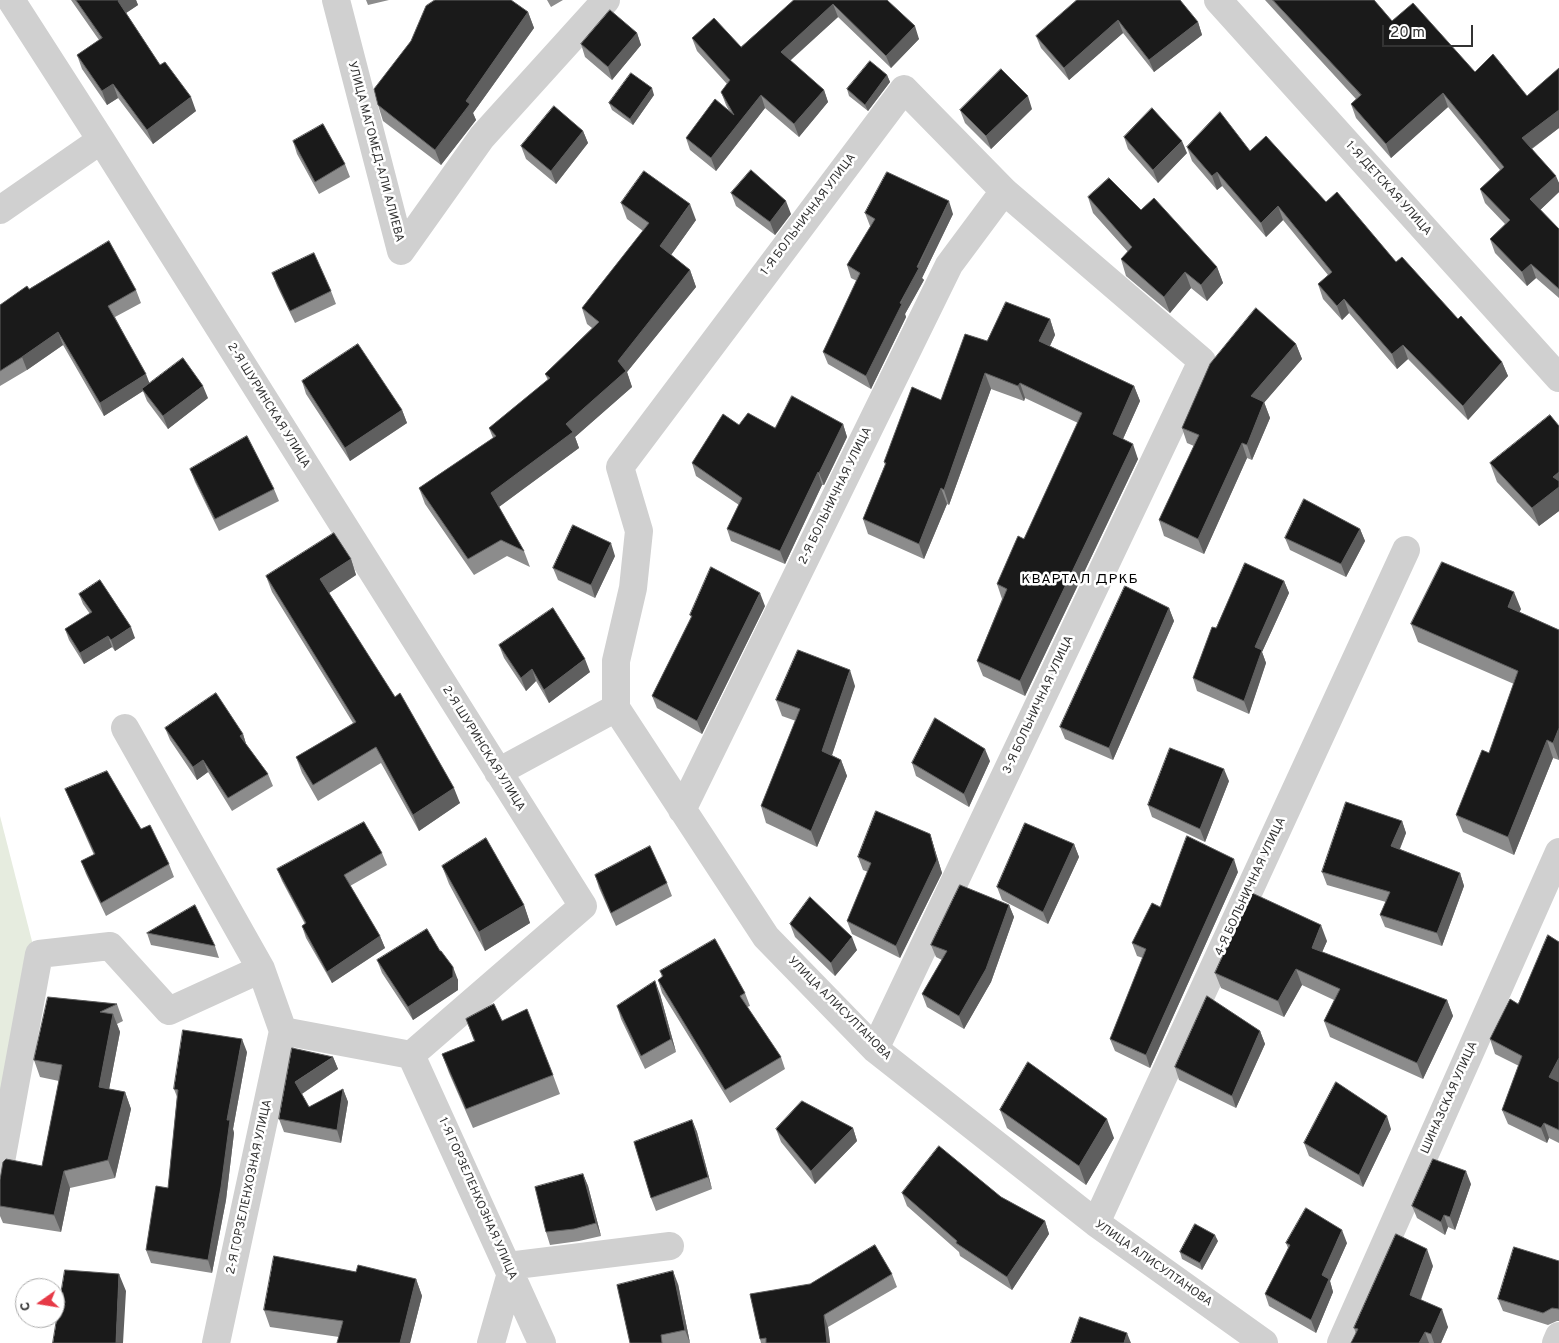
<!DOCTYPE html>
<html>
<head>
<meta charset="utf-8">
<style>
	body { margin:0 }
	#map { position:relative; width:1559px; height:1343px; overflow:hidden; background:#fff; font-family:Overpass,sans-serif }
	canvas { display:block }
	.north { position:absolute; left:15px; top:1278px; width:50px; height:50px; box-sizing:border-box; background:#fff; border:1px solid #adadad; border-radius:50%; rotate:257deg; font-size:14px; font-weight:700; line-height:20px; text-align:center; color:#333 }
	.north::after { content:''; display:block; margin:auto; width:18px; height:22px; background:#e63946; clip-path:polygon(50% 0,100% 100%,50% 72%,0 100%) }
	.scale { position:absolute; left:1382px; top:25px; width:91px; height:22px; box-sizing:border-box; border:2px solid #333; border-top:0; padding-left:6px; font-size:15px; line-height:18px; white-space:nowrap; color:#333; -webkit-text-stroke:4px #fff; paint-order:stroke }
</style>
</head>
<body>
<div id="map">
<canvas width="1559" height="1343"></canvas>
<div class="north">С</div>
<div class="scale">20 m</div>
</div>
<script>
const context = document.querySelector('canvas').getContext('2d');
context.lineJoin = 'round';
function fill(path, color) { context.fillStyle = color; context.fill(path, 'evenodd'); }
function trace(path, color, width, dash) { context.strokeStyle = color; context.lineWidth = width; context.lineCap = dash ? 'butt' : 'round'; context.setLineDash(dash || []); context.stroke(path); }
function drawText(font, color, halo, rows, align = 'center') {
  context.font = font + ' Overpass,sans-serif'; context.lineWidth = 5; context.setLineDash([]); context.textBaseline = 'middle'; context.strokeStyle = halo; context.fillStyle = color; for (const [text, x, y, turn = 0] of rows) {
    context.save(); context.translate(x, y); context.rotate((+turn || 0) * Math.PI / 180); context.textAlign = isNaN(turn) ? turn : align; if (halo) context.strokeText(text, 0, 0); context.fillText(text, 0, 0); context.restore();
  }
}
fill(new Path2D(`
	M0 816 35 953 0 1145Z`), '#e6ecdf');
trace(new Path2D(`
	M11 0 101 140 583 906 411 1055 283 1031 261 969 125 728
	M336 0 401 251 482 137 606 0
	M1218 0 1559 378
	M0 210 101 140
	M616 708V661L633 588 639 531 620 467 904 89 1004 191 1202 361 875 1049
	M498 772 616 708 766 937 875 1049 1096 1223 1264 1343
	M682 810 949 265 1004 191
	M411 1055 542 1343
	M0 1167 39 954 110 946 169 1011 261 969
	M1096 1223 1406 550
	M508 1266 670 1246
	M216 1343 283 1031
	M491 1343 511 1273
	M1341 1343 1559 852
	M1556 1343 1559 1336`), '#d0d0d0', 28);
fill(new Path2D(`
	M71 0H136L138 5 126 13 160 65 196 111 153 144 118 98 107 105 82 69 77 55 99 40Z
	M366 0H389L368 5Z
	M547 0H563L551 7Z
	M794 0H887L919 39 891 68 838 17 790 61 824 90 828 102 799 137 765 108 716 171 690 150 686 138 729 111 726 105 721 92 727 84 697 51 692 38 741 47Z
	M1077 0 1198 22 1202 35 1154 72 1123 33 1069 80 1041 48 1036 36Z
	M1265 0H1374L1392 21 1475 72 1527 96 1559 68V128L1532 149 1559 183V192L1540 210 1559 229V298L1536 278 1527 286 1495 253 1490 239 1505 224 1485 203 1480 189 1500 170 1448 107 1391 158 1356 118 1351 104 1356 99Z
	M528 12 534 28 473 113 476 120 441 165 383 121 378 105Z
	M637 33 641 45 612 80 585 57 581 44Z
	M887 75 890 82 868 111 849 96 847 89Z
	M654 95 633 125 612 110 609 103Z
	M1032 109 991 149 965 123 960 110Z
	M583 131 588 143 556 184 526 159 521 146Z
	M1124 137 1187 153 1158 183 1128 149Z
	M293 141 345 164 350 177 319 194 297 154Z
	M1187 147 1250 151 1326 202 1396 262 1502 362 1508 376 1468 420 1408 359 1397 369 1349 313 1342 320 1323 299 1318 284 1328 275 1283 220 1266 237 1222 186 1217 190 1192 161Z
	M731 193 791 214 775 235 736 206Z
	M1088 197 1141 210 1217 267 1223 283 1207 301 1191 288 1170 313 1126 276 1121 259 1128 252 1093 213Z
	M621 203 696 220 671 255 690 270 696 287 627 372 632 387 575 437 579 448 499 507 524 551 530 567 507 556 474 575 425 504 419 488 493 438 489 428 548 380 545 374 592 328 587 324 582 308 643 231 627 219Z
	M865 213 953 214 922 278 924 280 905 314 906 317 871 389 828 364 823 352 857 281 851 278 847 265 871 226H870Z
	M272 273 331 291 336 304 295 323 277 286Z
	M29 289 136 290 141 303 115 317 149 383 208 398 168 429 147 401 143 391 104 416 63 345 27 370 0 386V305Z
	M1050 319 1055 335 1050 346 1134 386 1140 401 1123 439 1138 459 1025 696 983 676 977 661 1002 599 997 584 1024 539 1078 423 1025 398 1024 401 991 389 949 505 947 504 924 559 868 534 863 519 885 465 884 462 941 400 987 341Z
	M1296 344 1302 359 1264 402 1270 418 1252 460 1247 458 1204 554 1164 536 1159 520 1194 446 1187 443 1182 428Z
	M302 381 402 410 407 423 350 461 306 394Z
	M843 424 847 437 824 485H822L785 564 731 541 727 529 739 505 696 476 692 463 739 425 775 428Z
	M1559 426V511L1539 526 1497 482 1490 463Z
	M190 469 274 489 279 501 219 531 195 482Z
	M1360 529 1365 541 1346 577 1290 550 1285 538Z
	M615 556 595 598 558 580 553 568Z
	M351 559 356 575 329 593 460 803 419 831 381 763 318 801 302 773 296 757 353 723 272 592 266 576Z
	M1284 581 1289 593 1262 652 1266 663 1249 714 1197 691 1193 678 1216 628Z
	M79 594 135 638 115 651 112 647 84 664 69 640 65 629 90 614 83 604Z
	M765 606 702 734 657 708 652 696 691 617 690 615Z
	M1169 608 1174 621 1113 760 1065 739 1060 727Z
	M1521 609 1519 612 1559 630V760L1553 758 1514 855 1463 832 1456 815 1489 753 1514 684 1418 642 1411 624Z
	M499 645 590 672 549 703 536 681 526 691 504 658Z
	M855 686 832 755 841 760 847 776 817 847 766 823 761 806 796 721 782 716 776 700Z
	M165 728 243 734 246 744 268 774 273 786 232 811 208 772 197 780 170 740Z
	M990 761 969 807 916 776 912 763Z
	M1229 781 1205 842 1152 817 1148 805Z
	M65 789 169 864 174 877 106 916 86 874 81 861 94 855 70 801Z
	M1402 821 1406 833 1400 849 1460 873 1464 886 1442 946 1385 927 1380 915 1386 902 1327 885 1322 872Z
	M930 834 942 873 900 958 852 934 847 921 868 872 863 870 858 857Z
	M1074 844 1079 857 1048 924 1002 900 997 887Z
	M382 853 387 865 350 886 380 936 385 948 332 983 306 938 302 926 305 924 282 881 277 869Z
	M442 866 524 905 530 923 485 951 449 884Z
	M1238 872 1150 1068 1115 1051 1110 1039 1143 958 1137 956 1132 943 1160 907Z
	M595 875 667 883 672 896 616 926 599 888Z
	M1009 905 1014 917 991 982 964 1029 927 1007 922 994 942 960 936 957 931 945Z
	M790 924 857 950 835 976 795 937Z
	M147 933 215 946 219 958 151 945Z
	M1327 941 1322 952 1447 1000 1453 1016 1423 1079 1330 1037 1324 1021 1334 1000 1302 985 1284 1017 1221 988 1215 973Z
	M1559 942V1143L1549 1138 1547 1143 1508 1124 1502 1110 1519 1066 1495 1054 1490 1039 1518 1004Z
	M440 951 458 980V990L413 1020 382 973 377 960Z
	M660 971 745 993 750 1006 747 1007 781 1057 785 1069 730 1103 662 993 658 980 662 977Z
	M660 994 676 1052 645 1069 621 1019 617 1006Z
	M48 997 117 1004 123 1021 117 1024 120 1032 109 1089 125 1092 131 1109 115 1178 70 1188 61 1232 3 1223 0 1216V1180L42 1166 59 1081 40 1077 34 1060Z
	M466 1019 502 1021 553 1075 560 1094 473 1128 449 1073 442 1054 474 1041Z
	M1260 1031 1265 1044 1236 1108 1179 1080 1175 1067Z
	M247 1052 233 1129 234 1133 226 1200 212 1273 151 1263 146 1250 168 1188 177 1097 174 1089Z
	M333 1057 338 1069 302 1094 309 1107 343 1089 348 1102 341 1143 284 1132 279 1119Z
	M1000 1110 1114 1138 1086 1185 1007 1128Z
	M692 1120 697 1132 712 1189 656 1211 651 1198Z
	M853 1128 857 1141 815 1184 781 1142 776 1129Z
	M1391 1129 1363 1187 1309 1156 1304 1143Z
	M583 1174 588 1186 601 1236 579 1241 550 1245 546 1232Z
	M1471 1184 1455 1230 1448 1227 1445 1235 1417 1218 1412 1206Z
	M902 1193 1001 1197 1045 1221 1049 1234 1012 1290 960 1256 959 1252 907 1206Z
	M1218 1241 1202 1270 1182 1259 1180 1252Z
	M1286 1243H1347L1330 1281 1333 1292 1316 1333 1269 1306 1265 1294 1288 1248Z
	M1559 1261V1321H1557L1548 1325 1503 1311 1498 1299Z
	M1433 1266 1421 1300 1448 1327 1441 1343H1351L1356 1334 1354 1328Z
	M356 1272 416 1279 422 1296 410 1343H337L339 1337 270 1327 264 1310Z
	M892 1274 897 1287 828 1327 830 1343H761L760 1339Z
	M678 1284 690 1343H630Z`), '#8c8c8c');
fill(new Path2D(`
	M119 0H136L138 5 123 15 118 1Z
	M833 4 838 17 785 65 781 52Z
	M528 12 534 28 473 113 476 120 441 165 435 150 466 101Z
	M1118 20 1123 33 1069 80 1064 68Z
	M1198 22 1202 35 1154 72 1149 60Z
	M915 26 919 39 891 68 886 56Z
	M637 33 641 45 612 80 608 67Z
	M887 75 890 82 868 111 865 105Z
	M113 84 118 98 107 105 102 91Z
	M652 88 654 95 633 125 630 119Z
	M824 90 828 102 799 137 794 124Z
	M1443 93 1448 107 1391 158 1386 144Z
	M761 95 765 108 716 171 711 158Z
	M1028 96 1032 109 991 149 986 136Z
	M191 97 196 111 153 144 147 130Z
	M1559 110V128L1527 152 1522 138Z
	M583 131 588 143 556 184 551 171Z
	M1182 141 1187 153 1158 183 1153 170Z
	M1217 172 1222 186 1217 190 1212 176Z
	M1556 176 1559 183V192L1536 214 1530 199Z
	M786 201 791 214 775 235 770 222Z
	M949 201 953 214 922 278 924 280 905 314 906 317 871 389 866 376Z
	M690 204 696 220 666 262 660 246Z
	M1278 206 1283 220 1266 237 1261 223Z
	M1531 264 1536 278 1527 286 1522 272Z
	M1217 267 1223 283 1207 301 1201 285Z
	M690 270 696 287 627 372 632 387 575 437 579 448 496 509 491 493 566 424Z
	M1185 272 1191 288 1170 313 1164 297Z
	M1344 299 1349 313 1342 320 1337 306Z
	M1050 319 1055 335 1045 356 1039 341Z
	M58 332 63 345 27 370 22 357Z
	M1296 344 1302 359 1257 411 1251 396Z
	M1403 345 1408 359 1397 369 1392 354Z
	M1502 362 1508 376 1468 420 1463 406Z
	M985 373 991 389 949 505 944 490Z
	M146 374 151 387 142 389 143 391 104 416 100 403Z
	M1020 383 1025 398 1024 401 1018 386Z
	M203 386 208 398 168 429 163 416Z
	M1134 386 1140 401 1118 450 1113 434Z
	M1264 402 1270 418 1252 460 1247 445Z
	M402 410 407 423 350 461 345 448Z
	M843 424 847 437 824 485 819 473Z
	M1242 443 1247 458 1204 554 1198 539Z
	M1133 444 1138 459 1025 696 1020 681Z
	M818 472 822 485 785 564 780 551Z
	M1559 472V511L1539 526 1532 508 1553 477Z
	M941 488 947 504 924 559 919 544Z
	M1360 529 1365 541 1346 577 1341 564Z
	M611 543 615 556 595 598 591 585Z
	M351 559 356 575 326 595 320 579Z
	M1284 581 1289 593 1262 652 1266 663 1249 714 1244 701 1255 647Z
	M1514 592 1521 609 1514 624 1508 607Z
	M760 593 765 606 702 734 697 721Z
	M1169 608 1174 621 1113 760 1109 748Z
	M131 627 135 638 115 651 111 640Z
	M108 636 112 647 84 664 80 653Z
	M585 659 590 672 549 703 544 690Z
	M532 669 536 681 526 691 521 678Z
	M850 670 855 686 828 767 822 751Z
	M1559 728V760L1553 743Z
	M243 734 247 747 240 736Z
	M1547 740 1553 758 1514 855 1508 837Z
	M985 749 990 761 969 807 964 794Z
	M203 760 208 772 197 780 193 767Z
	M841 760 847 776 817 847 811 831Z
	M1224 769 1229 781 1205 842 1200 829Z
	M454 788 460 803 419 831 413 815Z
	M1402 821 1406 833 1396 858 1391 846Z
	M930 834 942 873 900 958 896 946Z
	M1074 844 1079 857 1048 924 1043 912Z
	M1234 859 1238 872 1150 1068 1146 1055Z
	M1460 873 1464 886 1442 946 1437 933Z
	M524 905 530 923 485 951 479 932Z
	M1009 905 1014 917 991 982 964 1029 959 1016Z
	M1321 925 1327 941 1317 964 1312 948Z
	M380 936 385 948 332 983 327 972Z
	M852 937 857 950 835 976 831 963Z
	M453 967 458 980V990L413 1020 408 1007Z
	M1296 969 1302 985 1284 1017 1278 1001Z
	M655 981 660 994 676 1052 671 1039Z
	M1447 1000 1453 1016 1423 1079 1417 1063Z
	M113 1014 120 1032 106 1105 99 1087Z
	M1260 1031 1265 1044 1236 1108 1232 1096Z
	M242 1039 247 1052 233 1129 234 1133 226 1200 212 1273 208 1260 227 1120Z
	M333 1057 338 1069 300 1095 295 1082Z
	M1559 1058V1084L1549 1077Z
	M343 1089 348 1102 341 1143 337 1130Z
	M125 1092 131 1109 115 1178 108 1160Z
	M1387 1116 1391 1129 1363 1187 1359 1175Z
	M1107 1119 1114 1138 1086 1185 1079 1166Z
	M692 1120 697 1132 712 1189 708 1177Z
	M1544 1123 1549 1138 1547 1143 1541 1128Z
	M853 1128 857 1141 815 1184 811 1171Z
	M64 1171 70 1188 61 1232 54 1215Z
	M1466 1171 1471 1184 1455 1230 1450 1217Z
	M583 1174 588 1186 601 1236 596 1223Z
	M1444 1215 1448 1227 1445 1235 1441 1222Z
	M1045 1221 1049 1234 1012 1290 1007 1277Z
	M1342 1230 1347 1243 1330 1281 1333 1292 1316 1333 1311 1320 1322 1275Z
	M1215 1235 1218 1241 1202 1270 1200 1263Z
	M1427 1249 1433 1266 1416 1312 1410 1295Z
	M673 1271 678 1284 690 1343 685 1330Z
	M119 1274 126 1291 123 1343H116Z
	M416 1279 422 1296 410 1343H400Z
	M1442 1309 1448 1327 1441 1343H1434L1431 1334Z
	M824 1315 828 1327 830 1343H827Z
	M1425 1332 1429 1343H1419Z
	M1127 1333 1131 1343H1124Z`), '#5f5f5f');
const building = new Path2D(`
	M76 0H119L118 1 160 65 165 62 191 97 147 130 113 84 102 91 77 55 102 38Z
	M435 0H511L528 12 466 101 470 104 435 150 378 105 374 89 411 41 426 6Z
	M794 0H887L915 26 886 56 833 4 781 52 824 90 794 124 761 95 711 158 686 138 715 99 734 115 721 92 730 80 692 38 714 18 741 47Z
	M1077 0H1180L1198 22 1149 60 1118 20 1064 68 1036 36Z
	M1273 0H1374L1392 21 1413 3 1475 72 1493 54 1527 96 1559 68V110L1522 138 1556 176 1530 199 1559 229V289L1531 264 1522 272 1490 239 1510 220 1480 189 1504 167 1443 93 1386 144 1351 104 1361 95Z
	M610 10 637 33 608 67 581 44Z
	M870 61 887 75 865 105 847 89Z
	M1001 69 1028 96 986 136 960 110Z
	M631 73 652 88 630 119 609 103Z
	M554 106 583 131 551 171 521 146Z
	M1152 108 1182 141 1153 170 1124 137Z
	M1220 112 1250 151 1266 136 1326 202 1337 192 1396 262 1402 257 1458 319 1461 316 1502 362 1463 406 1403 345 1392 354 1344 299 1337 306 1318 284 1332 272 1278 206 1261 223 1217 172 1212 176 1187 147Z
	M323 124 345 164 315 182 293 141Z
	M751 170 786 201 770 222 731 193Z
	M644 171 690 204 660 246 690 270 618 361 626 371 566 424 573 432 491 493 524 551 501 540 468 559 419 488 496 436 489 428 550 378 545 374 599 322 582 308 649 223 621 203Z
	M887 172 949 201 917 267 919 268 900 303 902 304 866 376 823 352 860 273 847 265 875 219 865 213Z
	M1109 178 1141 210 1154 198 1217 267 1201 285 1185 272 1164 297 1121 259 1132 247 1088 197Z
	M109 241 136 290 108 306 146 374 100 403 58 332 22 357 0 371V305L27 286 29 289Z
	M314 253 331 291 290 311 272 273Z
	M1006 302 1050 319 1039 341 1134 386 1113 434 1133 444 1020 681 977 661 1007 589 997 584 1018 536 1024 539 1082 413 1020 383 1018 386 985 373 944 490 941 488 919 544 863 519 886 463 884 462 912 387 941 400 965 334 987 341Z
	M1256 308 1296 344 1251 396 1264 402 1247 445 1242 443 1198 539 1159 520 1199 435 1182 428 1210 364Z
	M358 344 402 410 345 448 302 381Z
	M183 358 203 386 163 416 142 389Z
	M792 396 843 424 819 473 818 472 780 551 727 529 742 498 692 463 723 414 739 425 748 413 775 428Z
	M1550 415 1559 426V472L1553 477 1559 481V487L1532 508 1490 463Z
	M247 436 274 489 215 519 190 469Z
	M1304 499 1360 529 1341 564 1285 538Z
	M573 525 611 543 591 585 553 568Z
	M334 533 351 559 320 579 395 697 400 693 454 788 413 815 376 747 313 785 296 757 356 722 266 576Z
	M1442 562 1514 592 1508 607 1559 630V728L1553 743 1547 740 1508 837 1456 815 1482 750 1489 753 1518 671 1411 624Z
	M1245 563 1284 581 1255 647 1262 650 1244 701 1193 678 1212 627 1216 628Z
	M711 567 760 593 697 721 652 696 692 616 690 615Z
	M100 580 131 627 111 640 108 636 80 653 65 629 92 612 79 594Z
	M1125 586 1169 608 1109 748 1060 727Z
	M553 608 585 659 544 690 532 669 521 678 499 645Z
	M798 650 850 670 822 751 841 760 811 831 761 806 800 709 776 700Z
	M216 693 243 734 240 736 268 774 228 798 203 760 193 767 165 728Z
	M935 718 985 749 964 794 912 763Z
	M1170 748 1224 769 1200 829 1148 805Z
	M107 771 141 829 150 825 169 864 101 903 81 861 95 854 65 789Z
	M1346 802 1402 821 1391 846 1460 873 1437 933 1380 915 1390 892 1322 872Z
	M876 811 930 834 937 860 896 946 847 921 871 863 858 857Z
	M364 822 382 853 344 875 380 936 327 972 302 926 306 923 277 869Z
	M1025 823 1074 844 1043 912 997 887Z
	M1187 836 1234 859 1146 1055 1110 1039 1146 949 1132 943 1152 903 1160 907Z
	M486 838 524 905 479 932 442 866Z
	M650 846 667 883 611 913 595 875Z
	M960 885 1009 905 986 969 959 1016 922 994 947 951 931 945Z
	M1252 893 1321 925 1312 948 1447 1000 1417 1063 1324 1021 1340 989 1296 969 1278 1001 1215 973Z
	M810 897 852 937 831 963 790 924Z
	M195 905 215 946 147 933Z
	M427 929 440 951H441L453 967V977L408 1007 377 960Z
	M1548 935 1559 942V1058L1549 1077 1559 1082V1130L1544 1123 1541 1128 1502 1110 1522 1056 1490 1039 1510 999 1518 1004Z
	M715 939 745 993 740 996 781 1057 725 1090 658 980 663 976 660 971Z
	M655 981 671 1039 641 1056 617 1006Z
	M1207 996 1260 1031 1232 1096 1175 1067Z
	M48 997 117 1004 100 1012 113 1014 99 1087 125 1092 108 1160 64 1171 54 1215 0 1206V1180L3 1162 6 1159 42 1166 62 1065 34 1060Z
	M494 1004 502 1021 527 1009 553 1075 466 1109 442 1054 475 1041 466 1019Z
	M183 1030 242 1039 227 1120H230L221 1187 208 1260 146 1250 156 1186 168 1188 178 1090 174 1089Z
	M292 1048 333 1057 295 1082 309 1107 343 1089 337 1130 279 1119Z
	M1028 1062 1107 1119 1079 1166 1000 1110Z
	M1336 1082 1387 1116 1359 1175 1304 1143Z
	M802 1101 853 1128 811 1171 776 1129Z
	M692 1120 708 1177 651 1198 634 1142Z
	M939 1146 1001 1197 1045 1221 1007 1277 956 1243 957 1241 902 1193Z
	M1433 1159 1466 1171 1450 1217 1444 1215 1441 1222 1412 1206Z
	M583 1174 596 1223 574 1229 546 1232 535 1187Z
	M1306 1208 1342 1230 1322 1275 1329 1279 1311 1320 1265 1294 1290 1245 1286 1243Z
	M1195 1224 1215 1235 1200 1263 1180 1252Z
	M1396 1234 1427 1249 1410 1295 1442 1309 1431 1334 1425 1332 1419 1343H1351L1358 1329 1354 1328Z
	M875 1245 892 1274 824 1315 827 1343H766V1338L760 1339 750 1294 810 1284Z
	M1514 1247 1559 1261V1309L1552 1308 1543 1313 1498 1299Z
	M274 1256 356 1272 358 1265 416 1279 400 1343H337L343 1321 264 1310Z
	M65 1270 119 1274 116 1343H53Z
	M673 1271 685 1330 661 1335 662 1343H630L617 1285Z
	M1080 1317 1127 1333 1124 1343H1071Z`);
fill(building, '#1a1a1a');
trace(building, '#5f5f5f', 1);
drawText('12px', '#333', '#fff', [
	["УЛИЦА МАГОМЕД-АЛИ АЛИЕВА",375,152,75],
	["1-Я ДЕТСКАЯ УЛИЦА",1388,189,48],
	["1-Я БОЛЬНИЧНАЯ УЛИЦА",809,215,-53],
	["2-Я ШУРИНСКАЯ УЛИЦА",268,406,58],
	["2-Я БОЛЬНИЧНАЯ УЛИЦА",836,496,-64],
	["3-Я БОЛЬНИЧНАЯ УЛИЦА",1039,705,-65],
	["2-Я ШУРИНСКАЯ УЛИЦА",483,749,58],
	["4-Я БОЛЬНИЧНАЯ УЛИЦА",1251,887,-65],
	["УЛИЦА АЛИСУЛТАНОВА",839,1009,45],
	["ШИНАЗСКАЯ УЛИЦА",1450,1098,-66],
	["2-Я ГОРЗЕЛЕНХОЗНАЯ УЛИЦА",250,1187,-78],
	["1-Я ГОРЗЕЛЕНХОЗНАЯ УЛИЦА",477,1199,66],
	["УЛИЦА АЛИСУЛТАНОВА",1153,1264,35]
]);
context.letterSpacing = '1px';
drawText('14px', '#000', '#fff', [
	["КВАРТАЛ ДРКБ",1080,580]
]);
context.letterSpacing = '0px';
</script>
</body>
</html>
